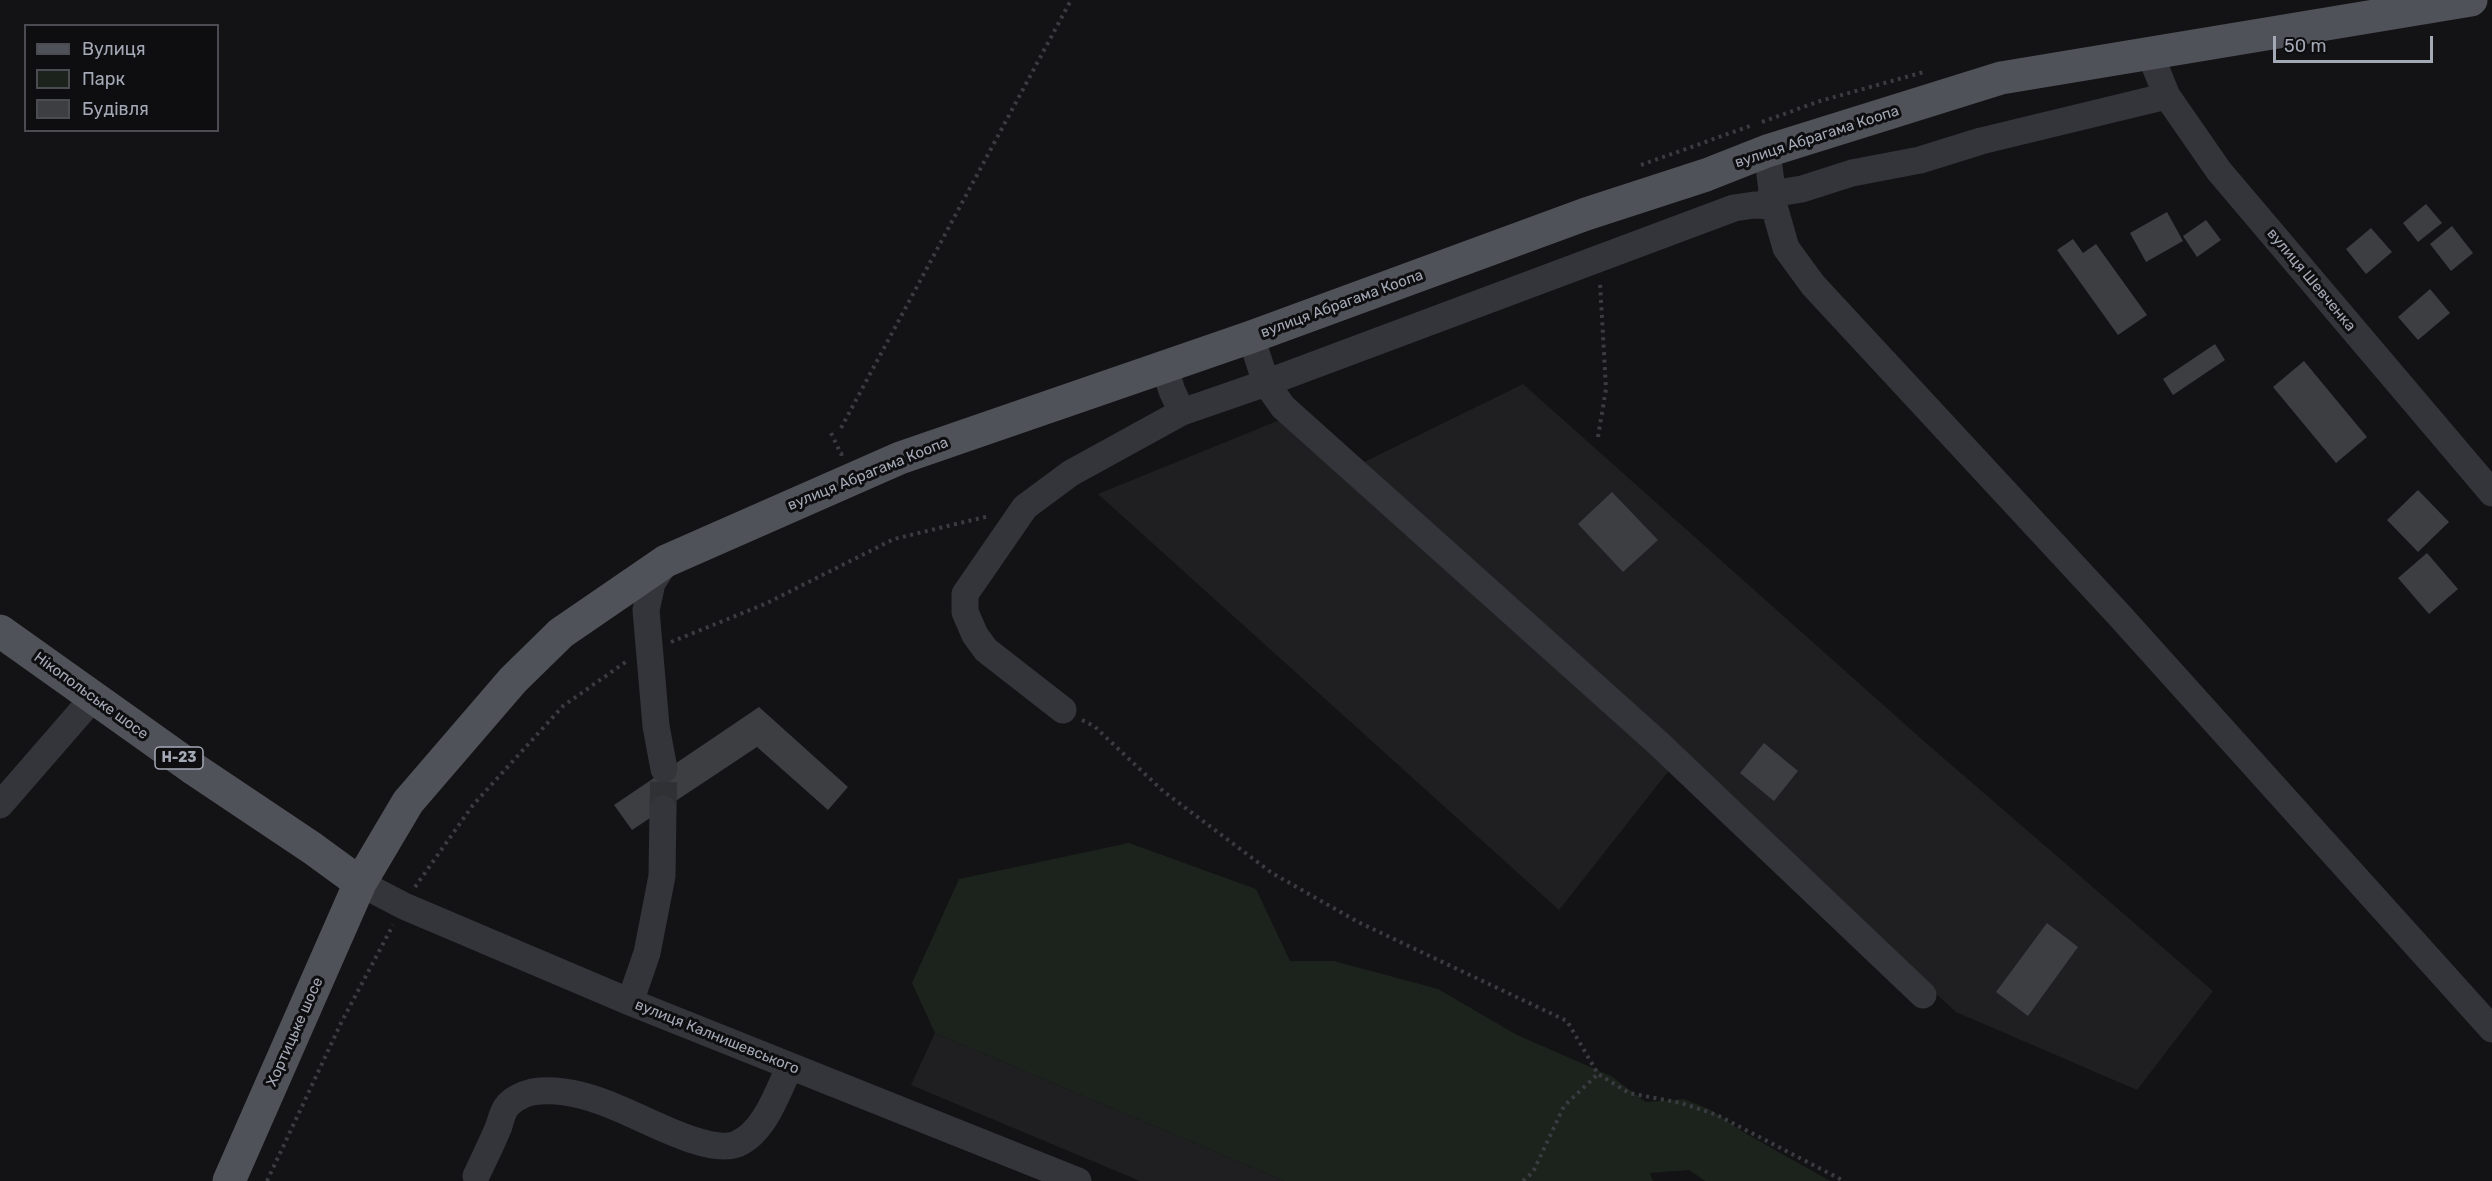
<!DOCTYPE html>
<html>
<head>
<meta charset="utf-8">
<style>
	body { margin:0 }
	#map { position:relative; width:2492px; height:1181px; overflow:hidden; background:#131315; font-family:Rubik,sans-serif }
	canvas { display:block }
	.legend { position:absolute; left:24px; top:24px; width:195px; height:108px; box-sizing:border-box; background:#0e0e10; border:2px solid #4a4c52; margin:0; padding:8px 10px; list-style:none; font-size:18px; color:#a4a9b6 }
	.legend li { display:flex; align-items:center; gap:12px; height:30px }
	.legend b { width:30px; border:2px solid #4a4c52 }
	.scale { position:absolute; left:2273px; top:36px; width:160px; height:27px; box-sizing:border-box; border:3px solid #a4a9b6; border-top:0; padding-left:8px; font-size:18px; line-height:21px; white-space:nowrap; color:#a4a9b6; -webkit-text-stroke:4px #0e0e10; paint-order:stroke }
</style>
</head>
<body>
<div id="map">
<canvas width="2492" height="1181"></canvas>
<ul class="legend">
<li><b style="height:8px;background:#505259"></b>Вулиця</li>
<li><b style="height:16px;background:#1b231c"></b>Парк</li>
<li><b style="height:16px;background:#3d3e42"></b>Будівля</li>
</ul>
<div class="scale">50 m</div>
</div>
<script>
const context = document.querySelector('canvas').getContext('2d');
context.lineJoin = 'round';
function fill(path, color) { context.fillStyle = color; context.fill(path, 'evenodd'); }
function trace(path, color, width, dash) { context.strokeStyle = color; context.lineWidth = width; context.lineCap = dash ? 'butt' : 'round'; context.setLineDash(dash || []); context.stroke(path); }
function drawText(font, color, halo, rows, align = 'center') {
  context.font = font + ' Rubik,sans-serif'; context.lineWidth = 6; context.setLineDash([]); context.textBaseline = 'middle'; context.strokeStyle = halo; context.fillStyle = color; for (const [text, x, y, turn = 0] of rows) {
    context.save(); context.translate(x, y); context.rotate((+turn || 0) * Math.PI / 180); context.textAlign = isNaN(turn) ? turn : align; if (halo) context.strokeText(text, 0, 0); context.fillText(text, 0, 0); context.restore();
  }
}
fill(new Path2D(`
	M1523 384 1926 743 2213 991 2137 1090 1956 1012 1678 759 1559 910 1098 494 1297 413 1356 466Z
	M935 1033 1284 1181H1140L911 1085Z`), '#1f1f22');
fill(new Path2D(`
	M1129 843 1256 889 1290 961H1334L1438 989 1517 1035 1611 1076 1646 1102 1684 1099 1709 1109 1745 1133 1830 1181H1705L1689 1170 1650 1173 1653 1181H1284L935 1033 912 983 959 879Z`), '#1b231c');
fill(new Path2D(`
	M2426 204 2442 223 2418 242 2403 223Z
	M2167 212 2183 241 2146 262 2130 233Z
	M2206 220 2221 240 2197 257 2183 236Z
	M2452 226 2473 253 2451 271 2430 244Z
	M2371 228 2392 252 2366 274 2346 249Z
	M2073 239 2083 253 2096 244 2147 315 2118 335 2057 250Z
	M2430 289 2450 313 2418 340 2398 317Z
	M2215 344 2225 360 2173 395 2163 379Z
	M2304 361 2367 437 2336 463 2273 387Z
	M2418 490 2449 522 2418 552 2387 520Z
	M1612 492 1658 540 1623 572 1578 524Z
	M2427 553 2458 589 2429 614 2398 578Z
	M759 707 848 787 828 810 757 747 632 830 614 805Z
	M1764 743 1798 771 1774 801 1740 773Z
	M2047 923 2078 947 2028 1016 1996 992Z`), '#3d3e42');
trace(new Path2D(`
	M663 809 664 769`), '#303135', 27, [27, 14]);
trace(new Path2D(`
	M1762 122 1820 101 1924 72
	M1641 165 1750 126
	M841 428 1071 0
	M831 433 841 454 844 453
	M1598 437 1606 389 1600 282
	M671 642 765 604 894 539 989 516
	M1082 720 1094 726 1163 791 1272 873 1358 922 1567 1021 1598 1074 1629 1093 1681 1103 1717 1115 1844 1181
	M415 887 473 805 563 706 627 661
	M267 1181 342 1021 393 925
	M1523 1181 1533 1172 1564 1106 1598 1074`), '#3a3c41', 4, [3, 4.5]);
trace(new Path2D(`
	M2150 54 2167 96 2219 171 2492 493
	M1767 151 1774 206 1786 248 1813 285 2120 616 2492 1029
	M1771 194 1802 189 1852 173 1920 160 1981 141 2167 96
	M1251 337 1266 383 1283 407 1658 743 1923 995
	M1182 412 1266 383 1734 208 1754 205 1774 206
	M1063 710 986 650 975 635 965 612V594L1025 507 1071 473 1182 412 1172 391 1164 366
	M664 769 656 726 646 610 652 583 666 561
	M0 805 93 698
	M360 883 404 906 630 1002 1078 1181
	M630 1002 647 953 662 876 663 809
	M476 1176C484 1159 492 1143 499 1126 501 1119 503 1110 508 1105 513 1099 524 1094 532 1092 561 1087 593 1097 620 1109 647 1120 709 1155 737 1144 765 1132 778 1091 790 1066`), '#34353a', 27);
trace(new Path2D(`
	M0 631 194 769 312 848 360 883
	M229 1181 360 883 408 802 513 680 561 633 666 561 900 458 1251 337 1586 214 1706 175 1767 151 2001 78 2471 0`), '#505259', 33);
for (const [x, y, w] of [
	[179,758,48]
]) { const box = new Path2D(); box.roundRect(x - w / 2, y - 11, w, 22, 4.5); context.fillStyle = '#0e0e10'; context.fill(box); trace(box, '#a4a9b6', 1.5); }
drawText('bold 14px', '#a4a9b6', null, [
	["Н-23",179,758]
]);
drawText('15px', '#a4a9b6', '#0e0e10', [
	["вулиця Абрагама Коопа",1817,137,-18],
	["вулиця Шевченка",2311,280,50],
	["вулиця Абрагама Коопа",1342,304,-20],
	["вулиця Абрагама Коопа",868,474,-22],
	["Нікопольське шосе",91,696,36],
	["Хортицьке шосе",295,1032,-66],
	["вулиця Калнишевського",717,1037,22]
]);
</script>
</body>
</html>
